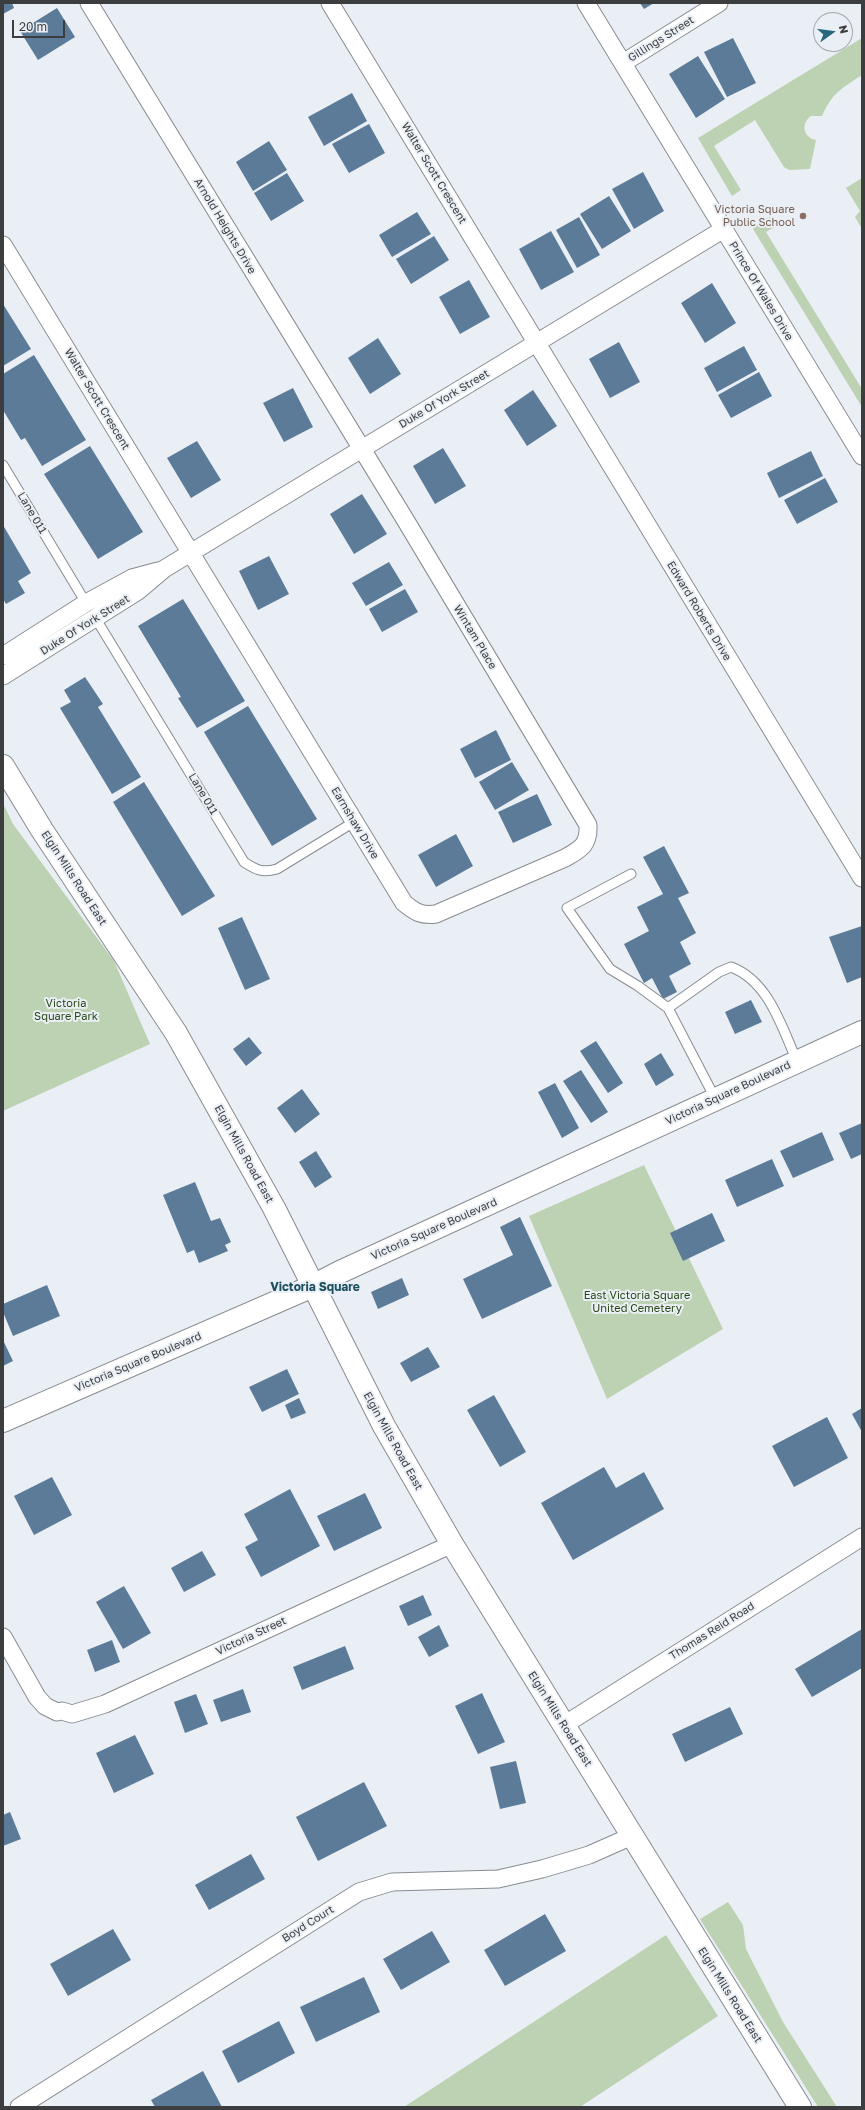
<!DOCTYPE html>
<html>
<head>
<meta charset="utf-8">
<style>
	body { margin:0 }
	#map { position:relative; width:865px; height:2110px; overflow:hidden; background:#eaeff5; font-family:"Golos Text",sans-serif }
	canvas { display:block }
	.frame { position:absolute; inset:0; border:4px solid #3b3d3f; pointer-events:none }
	.north { position:absolute; left:813px; top:12px; width:40px; height:40px; box-sizing:border-box; background:#eaeff5; border:1px solid #a4a8ac; border-radius:50%; rotate:76deg; font-size:11px; font-weight:700; line-height:16px; text-align:center; color:#3b3d3f }
	.north::after { content:''; display:block; margin:auto; width:14px; height:18px; background:#28687c; clip-path:polygon(50% 0,100% 100%,50% 72%,0 100%) }
	.scale { position:absolute; left:12px; top:20px; width:53px; height:18px; box-sizing:border-box; border:2px solid #3b3d3f; border-top:0; padding-left:5px; font-size:12px; line-height:14px; white-space:nowrap; color:#3b3d3f; -webkit-text-stroke:3px #eaeff5; paint-order:stroke }
</style>
</head>
<body>
<div id="map">
<canvas width="865" height="2110"></canvas>
<div class="frame"></div>
<div class="north">N</div>
<div class="scale">20 m</div>
</div>
<script>
const context = document.querySelector('canvas').getContext('2d');
context.lineJoin = 'round';
function fill(path, color) { context.fillStyle = color; context.fill(path, 'evenodd'); }
function trace(path, color, width, dash) { context.strokeStyle = color; context.lineWidth = width; context.lineCap = dash ? 'butt' : 'round'; context.setLineDash(dash || []); context.stroke(path); }
function drawText(font, color, halo, rows, align = 'center') {
  context.font = font + ' "Golos Text",sans-serif'; context.lineWidth = 4; context.setLineDash([]); context.textBaseline = 'middle'; context.strokeStyle = halo; context.fillStyle = color; for (const [text, x, y, turn = 0] of rows) {
    context.save(); context.translate(x, y); context.rotate((+turn || 0) * Math.PI / 180); context.textAlign = isNaN(turn) ? turn : align; if (halo) context.strokeText(text, 0, 0); context.fillText(text, 0, 0); context.restore();
  }
}
fill(new Path2D(`
	M862 38V75C842 88 832 93 822 116H811C800 124 804 138 816 140L810 169 789 170 784 167 755 120 714 146 741 190 732 196 698 138Z
	M862 178V229L855 217 860 211 846 188Z
	M771 217 778 221V225L766 232 862 389V407L753 229 761 220Z
	M3 803 13 824 114 961 150 1044 3 1111Z
	M644 1165 723 1329 607 1399 529 1216Z
	M728 1902 743 1925 746 1949 783 2022 837 2107H818L700 1919Z
	M666 1935 718 2016 580 2107H404Z`), '#bcd2b2');
fill(new Path2D(`
	M3 3H12L14 8 3 14Z
	M640 3H654L644 9Z
	M57 8 75 37 38 60 20 31Z
	M733 38 756 83 727 97 704 52Z
	M698 56 725 99 696 118 669 74Z
	M352 93 367 121 324 146 308 117Z
	M369 124 385 153 349 173 332 144Z
	M269 141 287 170 253 191 236 162Z
	M643 172 664 211 634 229 612 189Z
	M287 173 304 201 271 221 254 193Z
	M609 196 631 231 602 249 580 214Z
	M417 212 431 234 392 257 379 235Z
	M579 217 600 255 577 268 556 230Z
	M551 231 574 272 541 290 519 249Z
	M434 236 449 260 411 284 396 259Z
	M469 280 490 317 460 334 439 297Z
	M712 283 736 323 705 343 681 303Z
	M3 304 31 349 3 366Z
	M378 338 401 374 370 394 348 358Z
	M619 342 640 382 610 398 589 359Z
	M744 346 757 370 717 392 704 368Z
	M34 355 86 440 42 466 25 438 21 440 3 410V374Z
	M759 372 772 396 731 418 718 395Z
	M293 388 313 427 284 442 263 403Z
	M533 390 557 426 527 446 504 410Z
	M197 441 221 480 191 498 167 458Z
	M90 446 143 532 98 559 44 474Z
	M443 448 466 486 435 504 413 466Z
	M811 451 823 476 779 498 767 473Z
	M825 478 838 502 797 524 784 500Z
	M362 494 387 534 354 554 330 514Z
	M3 525 31 573 18 581 25 593 6 604 3 599Z
	M269 556 289 594 258 610 239 571Z
	M389 562 403 585 366 606 352 583Z
	M405 589 418 612 382 632 369 609Z
	M183 599 245 701 197 728 178 698 181 697 138 626Z
	M85 677 103 704 98 707 141 777 112 794 60 708 71 702 64 690Z
	M248 706 317 819 272 846 204 732Z
	M496 730 511 760 475 778 460 749Z
	M512 762 529 790 495 810 479 782Z
	M144 782 215 896 182 916 113 802Z
	M537 794 552 825 513 843 498 812Z
	M456 834 473 866 436 887 418 855Z
	M664 846 689 893 678 898 696 933 680 942 691 964 669 976 677 992 663 999 652 978 644 983 624 944 649 931 637 907 663 894 643 857Z
	M242 917 270 979 245 990 218 928Z
	M862 926V977L847 983 829 937Z
	M751 1000 762 1022 735 1034 725 1012Z
	M249 1037 262 1053 246 1066 233 1049Z
	M596 1041 623 1083 608 1093 580 1051Z
	M661 1053 674 1075 656 1086 644 1064Z
	M581 1070 608 1112 591 1123 563 1081Z
	M555 1083 579 1128 562 1138 538 1092Z
	M302 1089 320 1114 295 1133 277 1108Z
	M862 1123V1154L851 1159 839 1133Z
	M822 1132 834 1160 793 1178 780 1151Z
	M316 1151 332 1177 315 1188 299 1162Z
	M772 1159 784 1186 737 1207 725 1180Z
	M195 1182 211 1221 220 1218 231 1242 225 1245 228 1251 199 1263 194 1250 187 1253 163 1195Z
	M712 1213 725 1241 683 1261 670 1233Z
	M520 1217 552 1286 482 1319 463 1279 513 1255 500 1227Z
	M402 1278 409 1295 378 1309 371 1292Z
	M47 1285 60 1316 13 1336 3 1312V1304Z
	M3 1340 13 1361 3 1366Z
	M428 1347 440 1367 411 1382 400 1363Z
	M287 1369 299 1394 262 1412 249 1387Z
	M494 1395 526 1452 500 1467 467 1410Z
	M299 1398 306 1413 291 1419 285 1405Z
	M862 1408V1432L852 1414Z
	M827 1417 848 1458 794 1487 772 1446Z
	M604 1467 616 1488 644 1472 664 1509 573 1560 541 1503Z
	M52 1477 72 1515 34 1535 14 1496Z
	M290 1489 320 1546 261 1577 245 1547 258 1540 244 1514Z
	M365 1493 382 1528 334 1551 317 1516Z
	M202 1551 216 1575 184 1592 171 1568Z
	M124 1586 151 1633 123 1649 96 1602Z
	M423 1595 432 1615 408 1626 399 1606Z
	M439 1625 449 1646 429 1657 418 1637Z
	M862 1629V1668L812 1697 795 1669Z
	M112 1640 120 1662 95 1672 87 1650Z
	M345 1646 354 1669 302 1690 293 1667Z
	M243 1689 251 1712 221 1722 213 1700Z
	M482 1693 505 1742 478 1754 455 1706Z
	M196 1694 208 1724 185 1733 174 1702Z
	M730 1707 743 1734 685 1762 672 1734Z
	M135 1735 154 1774 114 1793 96 1753Z
	M516 1761 526 1803 500 1809 490 1767Z
	M364 1782 387 1826 318 1861 296 1817Z
	M10 1812 21 1839 3 1846V1815Z
	M251 1854 265 1879 209 1910 195 1885Z
	M545 1914 566 1951 505 1986 484 1950Z
	M113 1929 131 1960 68 1996 50 1964Z
	M432 1931 450 1962 401 1990 383 1959Z
	M364 1977 380 2012 316 2042 300 2007Z
	M279 2021 295 2053 238 2083 222 2051Z
	M203 2071 222 2107H155L151 2100Z`), '#5b7b98');
const lane = new Path2D(`
	M3 465 86 603
	M96 619 244 862C256 870 262 873 277 869L354 822
	M631 874 567 908 610 969 638 986 668 1008 715 1098
	M668 1008 719 972 731 967C769 981 782 1028 797 1061`);
const street = new Path2D(`
	M330 3 862 878
	M586 3 862 456
	M623 63 719 3
	M3 245 404 903C415 912 421 916 436 914L565 858C581 849 589 845 588 825L406 521 89 3
	M3 656 86 603 132 578 158 571
	M3 676 138 591 164 569 724 229
	M3 1637 37 1697 45 1706 57 1712 62 1711 72 1714 105 1704 452 1544
	M564 1725 862 1537
	M19 2107 359 1892 392 1882 498 1879 542 1869 589 1855 632 1836`);
const secondary = new Path2D(`
	M3 766 42 830 176 1033 274 1208 384 1426 452 1544 800 2107
	M3 1421 313 1286 340 1272 862 1032`);
trace(lane, '#878c91', 11);
trace(street, '#878c91', 19);
trace(secondary, '#878c91', 24);
trace(lane, '#fff', 9);
trace(street, '#fff', 17);
trace(secondary, '#fff', 22);
for (const [x, y, r, color] of [
	[803,216,4,"#8d6e63"]
]) { const dot = new Path2D(); dot.arc(x, y, r, 0, 2 * Math.PI); context.fillStyle = color; context.fill(dot); trace(dot, '#eaeff5', 1.5); }
drawText('11px', '#3b3d3f', '#eaeff5', [
	["Gillings Street",661,39,-32],
	["Walter Scott Crescent",434,173,59],
	["Arnold Heights Drive",225,226,59],
	["Prince Of Wales Drive",761,291,59],
	["Walter Scott Crescent",97,399,59],
	["Duke Of York Street",444,399,-31],
	["Lane 011",32,513,59],
	["Edward Roberts Drive",699,611,59],
	["Duke Of York Street",85,625,-32],
	["Wintam Place",475,637,59],
	["Lane 011",203,794,59],
	["Earnshaw Drive",355,823,59],
	["Elgin Mills Road East",74,878,57],
	["Victoria Square Boulevard",728,1093,-25],
	["Elgin Mills Road East",244,1154,61],
	["Victoria Square Boulevard",434,1229,-24],
	["Victoria Square Boulevard",138,1362,-23],
	["Elgin Mills Road East",393,1441,61],
	["Thomas Reid Road",712,1631,-32],
	["Victoria Street",251,1636,-25],
	["Elgin Mills Road East",560,1719,58],
	["Boyd Court",308,1924,-32],
	["Elgin Mills Road East",730,1995,58]
]);
drawText('11px', '#785e54', '#eaeff5', [
	["Victoria Square",795,210],
	["Public School",795,223]
], 'right');
drawText('11px', '#274814', '#eaeff5', [
	["Victoria",66,1004],
	["Square Park",66,1017],
	["East Victoria Square",637,1296],
	["United Cemetery",637,1309]
]);
drawText('bold 12px', '#1c4f60', '#eaeff5', [
	["Victoria Square",315,1287]
]);
</script>
</body>
</html>
